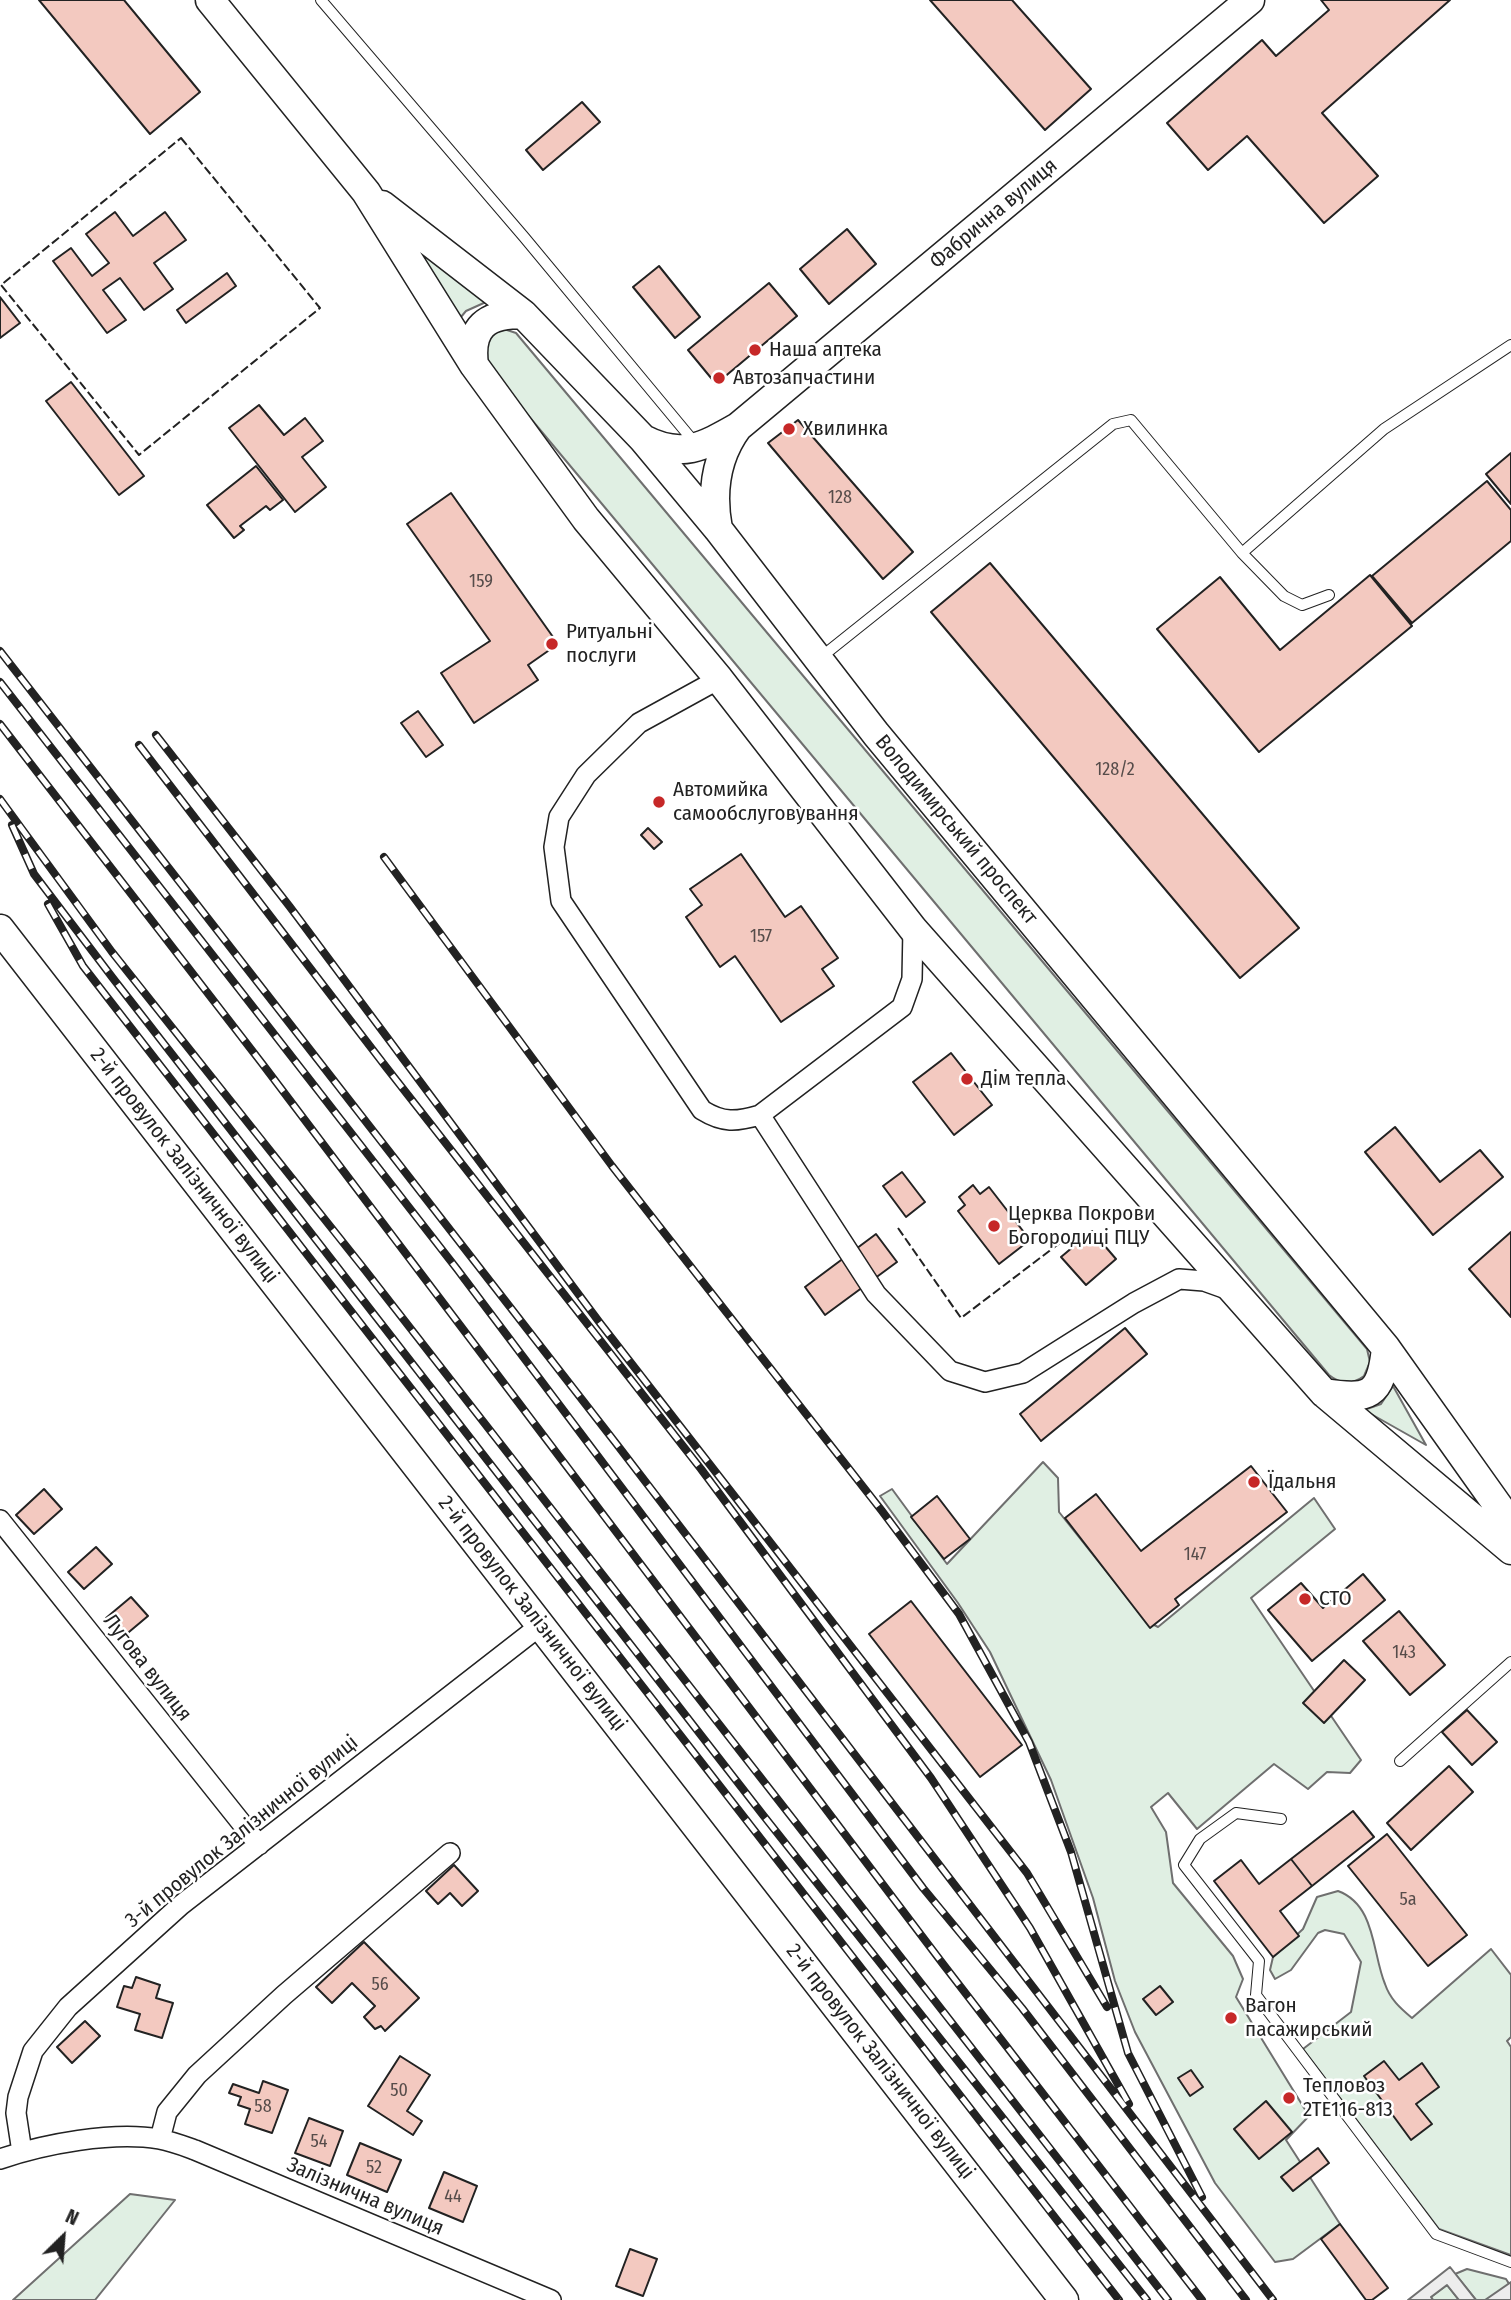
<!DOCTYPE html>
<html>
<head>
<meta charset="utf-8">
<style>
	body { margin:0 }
	#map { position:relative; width:1511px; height:2300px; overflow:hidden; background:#fff; font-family:"Fira Sans Condensed",sans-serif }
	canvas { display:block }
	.north { position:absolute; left:28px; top:2202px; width:70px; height:70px; -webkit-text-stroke:5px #fff; paint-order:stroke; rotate:25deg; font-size:19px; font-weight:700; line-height:28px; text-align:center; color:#222 }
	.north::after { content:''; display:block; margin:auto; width:24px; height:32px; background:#222; clip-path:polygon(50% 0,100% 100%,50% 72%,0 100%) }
</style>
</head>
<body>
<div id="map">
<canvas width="1511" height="2300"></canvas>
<div class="north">N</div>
</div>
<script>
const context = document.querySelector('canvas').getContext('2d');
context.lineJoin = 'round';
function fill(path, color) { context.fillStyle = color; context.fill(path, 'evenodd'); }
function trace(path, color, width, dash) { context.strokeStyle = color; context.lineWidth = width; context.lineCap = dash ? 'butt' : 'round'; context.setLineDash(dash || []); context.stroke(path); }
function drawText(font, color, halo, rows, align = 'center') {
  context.font = font + ' "Fira Sans Condensed",sans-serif'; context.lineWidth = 5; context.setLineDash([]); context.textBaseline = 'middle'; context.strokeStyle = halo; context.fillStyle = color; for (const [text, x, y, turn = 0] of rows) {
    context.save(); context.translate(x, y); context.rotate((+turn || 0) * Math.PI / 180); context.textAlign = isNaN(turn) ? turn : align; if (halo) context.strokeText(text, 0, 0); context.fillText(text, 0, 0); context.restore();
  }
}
const green = new Path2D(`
	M413 245 486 302 466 311 455 324Z
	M501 328 516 333 1367 1349 1370 1362 1364 1376C1352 1385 1340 1384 1329 1375L481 359 482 340Z
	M1393 1386 1426 1445 1364 1410 1381 1404Z
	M1043 1462 1058 1478 1059 1512 1145 1620 1158 1627 1314 1498 1335 1529 1251 1598 1361 1760 1350 1773 1327 1772 1308 1789 1274 1764 1197 1829 1168 1793 1151 1807 1166 1832 1173 1883 1233 1956 1243 1979 1236 1997 1309 2116 1286 2140 1340 2224 1293 2259 1275 2262 1215 2183 1135 2032 1115 1981 1093 1898 1051 1780 990 1652 958 1603 880 1496 892 1489 947 1564Z
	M1338 1891C1376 1905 1372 1953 1385 1984 1390 1999 1400 2008 1412 2018L1491 1949 1511 1975V2037L1507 2041 1511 2047V2255L1439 2229 1303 2049 1351 2012 1361 1962 1344 1934 1325 1930 1318 1933 1291 1970 1275 1979 1270 1970 1273 1957 1303 1929 1317 1897Z
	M130 2194 175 2200 95 2300H13Z
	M1467 2269 1506 2279 1511 2287 1494 2300H1476L1455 2274Z
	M1447 2285 1459 2300H1433L1431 2297Z`);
fill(green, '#e0efe3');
trace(green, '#6f6f6f', 2);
const parking = new Path2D(`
	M1450 2267 1476 2300H1459L1447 2285 1431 2297 1433 2300H1408Z
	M1511 2282V2300H1485Z`);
fill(parking, '#ededed');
trace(parking, '#6f6f6f', 2);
const building = new Path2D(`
	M39 0H124L200 92 150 134Z
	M930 0H1012L1091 89 1045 130Z
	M1321 0H1450L1322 113 1378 176 1324 223 1247 136 1208 170 1167 123 1262 40 1276 56 1329 10Z
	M582 102 600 122 543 170 526 150Z
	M115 212 133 236 165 212 186 240 154 263 173 289 144 310 120 278 103 290 126 320 107 333 53 261 71 248 92 276 109 263 86 234Z
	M847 229 876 264 829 304 800 269Z
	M659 266 700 317 675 338 633 287Z
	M227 273 236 286 186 323 177 310Z
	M769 283 797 316 716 384 688 350Z
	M0 297 20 323 0 338Z
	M71 382 144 476 119 495 46 401Z
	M259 405 284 435 305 418 323 441 302 457 326 487 295 512 229 428Z
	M798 420 913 552 883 579 768 443Z
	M1511 453V504L1486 474Z
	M256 466 283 500 270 510 266 506 240 526 244 530 234 538 207 505Z
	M1487 481 1511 510V541L1412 623 1372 576Z
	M451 493 558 644 528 665 538 680 474 723 441 673 490 641 407 524Z
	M990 563 1299 928 1240 978 931 612Z
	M1370 575 1412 626 1259 752 1157 629 1220 577 1280 650Z
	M418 711 443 745 426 757 401 723Z
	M648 828 662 842 654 849 641 835Z
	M741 854 785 917 801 906 838 958 822 969 834 986 781 1022 735 956 720 967 686 917 702 905 690 889Z
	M951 1053 992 1105 954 1135 913 1082Z
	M1395 1127 1440 1182 1480 1150 1503 1177 1433 1235 1365 1152Z
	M902 1172 925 1202 906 1217 883 1186Z
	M973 1185 980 1194 989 1187 1030 1240 999 1264 958 1211 965 1205 959 1197Z
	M1092 1231 1116 1259 1086 1285 1061 1257Z
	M1511 1232V1317L1469 1269Z
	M876 1234 897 1262 825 1315 805 1287Z
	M1125 1328 1147 1354 1041 1441 1020 1414Z
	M1251 1466 1287 1512 1175 1599 1179 1605 1150 1628 1065 1518 1096 1494 1141 1551Z
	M44 1489 62 1509 34 1534 16 1515Z
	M937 1496 970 1539 944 1559 911 1517Z
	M96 1547 112 1564 84 1589 68 1572Z
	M1363 1574 1385 1600 1312 1661 1268 1610 1301 1583 1323 1608Z
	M131 1597 148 1616 123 1637 106 1618Z
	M911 1601 1022 1745 980 1777 869 1634Z
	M1399 1611 1445 1665 1410 1695 1363 1641Z
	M1344 1660 1365 1680 1324 1723 1303 1703Z
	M1467 1710 1497 1742 1472 1765 1442 1732Z
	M1449 1766 1473 1792 1411 1850 1387 1823Z
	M1353 1811 1374 1837 1312 1886 1291 1859Z
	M1387 1834 1467 1935 1428 1966 1348 1866Z
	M1291 1859 1312 1886 1280 1911 1299 1936 1273 1957 1214 1881 1241 1860 1259 1884Z
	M454 1865 478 1891 462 1906 450 1893 438 1904 426 1891Z
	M364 1942 419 1998 385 2031 381 2026 375 2029 364 2017 375 2006 352 1983 332 2003 316 1987Z
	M136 1977 160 1985 156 1998 173 2003 162 2038 135 2030 140 2014 117 2007 124 1986 132 1988Z
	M1160 1986 1173 2002 1156 2015 1143 1999Z
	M85 2021 100 2036 72 2063 57 2047Z
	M400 2056 430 2075 407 2111 422 2121 413 2135 368 2106Z
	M1384 2061 1399 2080 1422 2063 1439 2087 1416 2104 1432 2124 1411 2140 1364 2076Z
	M1191 2070 1203 2087 1190 2096 1178 2078Z
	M263 2081 288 2090 272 2133 245 2124 250 2109 238 2105 241 2097 229 2093 233 2084 259 2093Z
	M1266 2101 1292 2132 1259 2159 1234 2129Z
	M309 2118 343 2131 330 2166 295 2153Z
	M360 2143 401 2160 387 2192 347 2175Z
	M1318 2148 1329 2163 1293 2191 1281 2177Z
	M444 2172 477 2186 463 2222 429 2208Z
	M1340 2224 1388 2288 1372 2300H1366L1321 2239Z
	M630 2249 657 2259 643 2296 616 2286Z`);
fill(building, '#f3c9c0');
trace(building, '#222', 2);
const lane = new Path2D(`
	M321 0 524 237 695 443
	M1242 553 1384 429 1511 345
	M820 658 1113 424 1131 420 1242 553 1284 596 1302 605 1329 595
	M1400 1761 1511 1662
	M1281 1819 1236 1813 1200 1839 1184 1865 1259 1961 1256 1995 1436 2234 1511 2262`);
const street = new Path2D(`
	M719 679 639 723 586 775 559 817 554 847 561 901 702 1110C723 1123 736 1122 760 1115L902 1007 912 979 913 929
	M760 1115 876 1294 950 1371 985 1382 1023 1373 1134 1303 1179 1279 1204 1281 1232 1291
	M0 1520 259 1845
	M160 2139 167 2112 197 2075 284 1995 450 1853
	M22 2152 16 2113 18 2097 33 2051 68 2007 181 1905 541 1625
	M0 2159C44 2144 113 2131 159 2139 171 2141 184 2146 195 2150L551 2300`);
const secondary = new Path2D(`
	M210 0 366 192 474 365 586 519 719 679 913 929 1324 1393C1369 1400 1381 1397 1386 1348
	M382 205 523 314
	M474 365C469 327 486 314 523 314L643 439 718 529 876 734 1386 1348 1511 1524
	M643 439C681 459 703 447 738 427L1250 0
	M718 529C711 492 715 458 738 427
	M0 929 1064 2300
	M1324 1393 1511 1550`);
trace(lane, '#222', 12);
trace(street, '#222', 22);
trace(secondary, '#222', 31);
trace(lane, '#fff', 10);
trace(street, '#fff', 19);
trace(secondary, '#fff', 28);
const rail = new Path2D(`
	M0 651 615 1442 1273 2300
	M0 682 457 1269 923 1888 1022 2008 1246 2300
	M0 724 264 1066 943 1964 1202 2300
	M156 735 290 907 600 1323 1027 1873 1107 2007
	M139 745 386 1067 701 1469 931 1778 1030 1928 1129 2104
	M0 799 112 952 365 1270 1168 2300
	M12 825 34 874 112 977 763 1815 1147 2300
	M384 857 612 1166 882 1511 959 1614 1029 1742 1071 1852 1128 2053 1202 2197
	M48 904 83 966 1119 2300`);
trace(rail, '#222', 8);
trace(rail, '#fff', 5, [16]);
trace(new Path2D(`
	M181 138 320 308 139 455 1 285Z
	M898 1228 961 1318 1073 1233`), '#222', 2, [9, 3.5]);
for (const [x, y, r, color] of [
	[755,350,7,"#c62828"],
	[719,378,7,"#c62828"],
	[789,429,7,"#c62828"],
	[552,644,7,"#c62828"],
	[659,802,7,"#c62828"],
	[967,1079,7,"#c62828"],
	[994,1226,7,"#c62828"],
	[1254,1482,7,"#c62828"],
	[1305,1599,7,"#c62828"],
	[1231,2018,7,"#c62828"],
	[1289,2098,7,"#c62828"]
]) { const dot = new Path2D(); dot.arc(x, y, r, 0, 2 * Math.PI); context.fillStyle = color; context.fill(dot); trace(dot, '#fff', 2.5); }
drawText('18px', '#564c4a', null, [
	["128",840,498],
	["159",481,582],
	["128/2",1115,770],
	["157",761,937],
	["147",1195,1555],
	["143",1404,1653],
	["5а",1408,1900],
	["56",380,1985],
	["50",399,2091],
	["58",263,2107],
	["54",319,2142],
	["52",374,2168],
	["44",453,2197]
]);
drawText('21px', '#222', '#fff', [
	["Фабрична вулиця",994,214,-40],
	["Володимирський проспект",956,830,50],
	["2-й провулок Залізничної вулиці",184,1166,52],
	["2-й провулок Залізничної вулиці",532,1614,52],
	["Лугова вулиця",147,1668,52],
	["3-й провулок Залізничної вулиці",242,1832,-39],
	["2-й провулок Залізничної вулиці",880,2062,52],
	["Залізнична вулиця",365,2197,23]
]);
drawText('21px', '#222', '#fff', [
	["Наша аптека",769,350],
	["Автозапчастини",733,378],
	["Хвилинка",803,429],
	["Ритуальні",566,632],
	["послуги",566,656],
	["Автомийка",673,790],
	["самообслуговування",673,814],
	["Дім тепла",981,1079],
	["Церква Покрови",1008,1214],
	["Богородиці ПЦУ",1008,1238],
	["Їдальня",1268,1482],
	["СТО",1319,1599],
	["Вагон",1245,2006],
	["пасажирський",1245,2030],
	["Тепловоз",1303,2086],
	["2ТЕ116-813",1303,2110]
], 'left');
</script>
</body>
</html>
